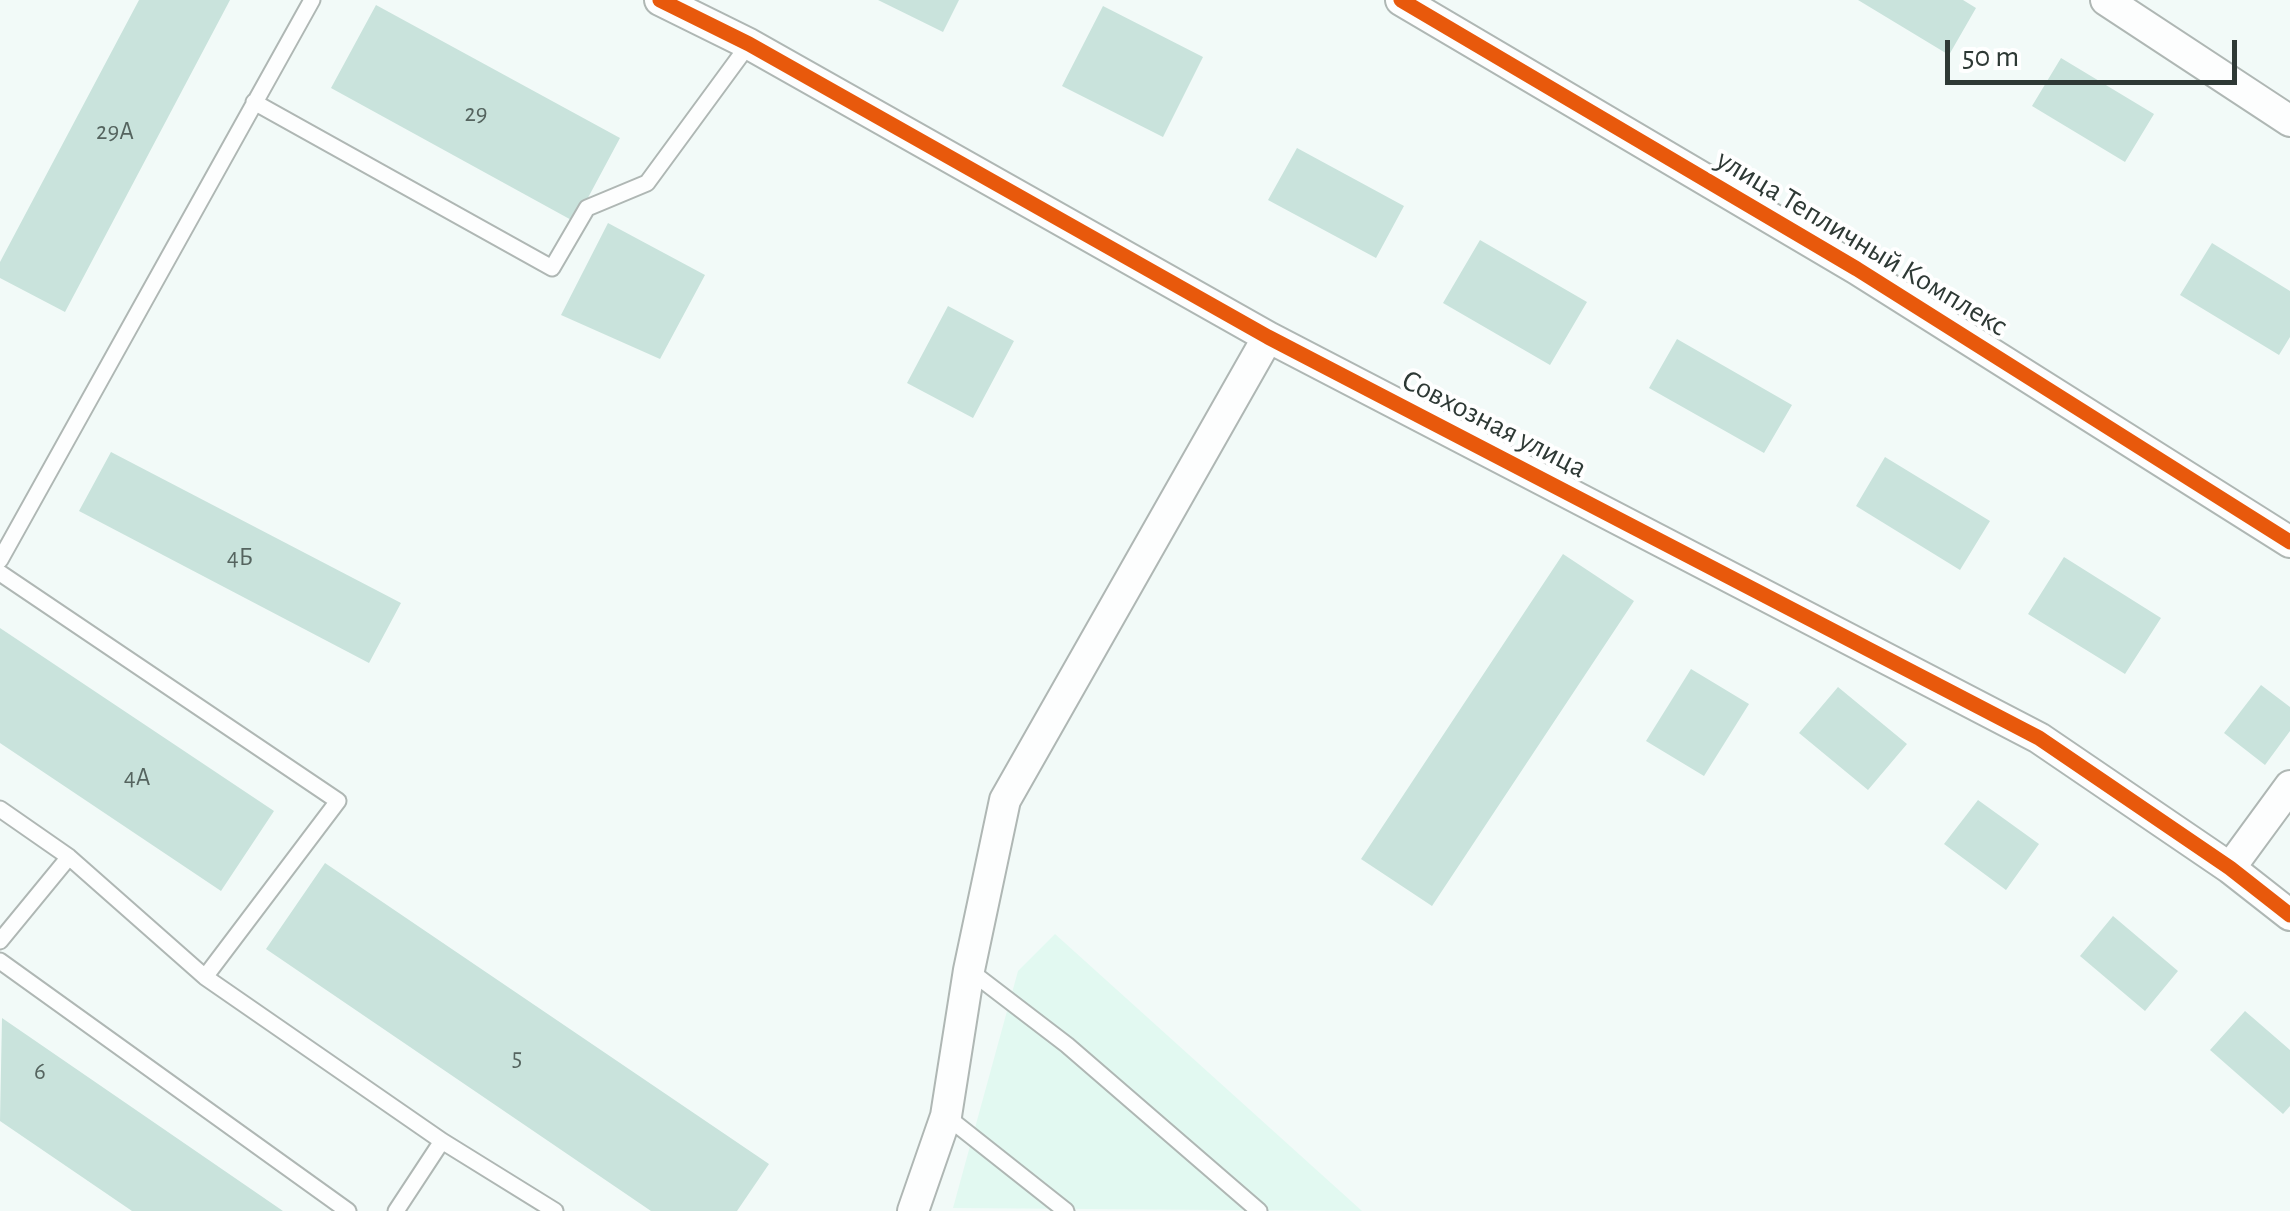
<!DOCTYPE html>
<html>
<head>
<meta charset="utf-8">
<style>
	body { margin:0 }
	#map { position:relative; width:2290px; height:1211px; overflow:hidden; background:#f2faf8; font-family:"Alegreya Sans",sans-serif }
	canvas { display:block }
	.scale { position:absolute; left:1945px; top:40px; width:292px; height:45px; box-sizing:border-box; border:5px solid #2e3935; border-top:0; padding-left:12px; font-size:30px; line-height:35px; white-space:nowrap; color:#2e3935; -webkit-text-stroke:8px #fff; paint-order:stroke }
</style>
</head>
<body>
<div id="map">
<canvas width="2290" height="1211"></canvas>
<div class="scale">50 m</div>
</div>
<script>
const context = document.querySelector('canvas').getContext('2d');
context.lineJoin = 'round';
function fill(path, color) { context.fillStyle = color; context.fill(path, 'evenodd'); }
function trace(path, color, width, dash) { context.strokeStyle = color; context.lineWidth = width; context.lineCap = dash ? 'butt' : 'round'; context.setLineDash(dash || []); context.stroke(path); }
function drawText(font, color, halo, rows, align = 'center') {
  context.font = font + ' "Alegreya Sans",sans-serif'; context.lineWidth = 8; context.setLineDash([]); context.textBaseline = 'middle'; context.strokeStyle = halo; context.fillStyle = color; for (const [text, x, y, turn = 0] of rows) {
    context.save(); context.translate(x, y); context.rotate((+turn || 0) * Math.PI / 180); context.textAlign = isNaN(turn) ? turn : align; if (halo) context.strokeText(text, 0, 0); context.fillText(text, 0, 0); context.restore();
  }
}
fill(new Path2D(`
	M1055 934 1362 1211 953 1208 1018 971Z`), '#e2f9f1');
fill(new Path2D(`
	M139 0H230L65 312 0 278V262Z
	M878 0H959L943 32Z
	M1858 0H1963L1976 8 1949 55Z
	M376 5 620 138 575 222 331 88Z
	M1103 6 1203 57 1163 137 1062 86Z
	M2061 58 2154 114 2125 162 2032 106Z
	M1297 148 1404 206 1376 258 1268 200Z
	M608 223 705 275 660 359 561 315Z
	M1480 240 1587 302 1550 365 1443 303Z
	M2212 243 2290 291V337L2279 355 2180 295Z
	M948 306 1014 341 973 418 907 383Z
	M1677 339 1792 405 1764 453 1649 388Z
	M111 452 401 603 369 663 79 511Z
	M1885 457 1990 521 1960 570 1856 506Z
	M1563 554 1634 601 1432 906 1361 859Z
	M2064 557 2161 618 2125 674 2028 614Z
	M0 628 274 811 221 891 0 743Z
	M1691 669 1749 704 1704 776 1646 741Z
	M2261 685 2290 707V731L2265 765 2224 733Z
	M1838 687 1907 744 1868 790 1799 733Z
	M1978 800 2039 844 2006 890 1944 844Z
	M325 863 769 1164 737 1211H651L266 949Z
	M2113 916 2178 971 2145 1011 2080 956Z
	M2245 1011 2290 1050V1106L2283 1114 2210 1050Z
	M2 1018 283 1211H132L0 1121Z`), '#c9e3dc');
const lane = new Path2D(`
	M254 102 552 268 587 208 647 183 749 44
	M0 560 312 0
	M0 573 338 801 205 977 442 1141 555 1211
	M0 809 69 857 205 977
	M0 941 69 857
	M0 961 348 1211
	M969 970 1067 1045 1259 1211
	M946 1116 1066 1211
	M396 1211 442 1141`);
const street = new Path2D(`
	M660 0 749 44 1268 337 2039 738 2230 868 2290 915
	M1401 0 1857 269 2290 542
	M2106 0 2290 121
	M2230 868 2290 786
	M913 1211 946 1116 969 970 1005 800 1268 337`);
trace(lane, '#afb7b4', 19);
trace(street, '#afb7b4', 34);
trace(lane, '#fdfefe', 15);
trace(street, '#fdfefe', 30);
trace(new Path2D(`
	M660 0 749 44 1268 337 2039 738 2230 868 2290 915
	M1401 0 1857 269 2290 542`), '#e8590c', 15);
drawText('25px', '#55645f', null, [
	["29",476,113],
	["29А",115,131],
	["4Б",240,557],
	["4А",137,777],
	["5",517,1057],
	["6",40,1071]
]);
drawText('30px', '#2e3935', '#fff', [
	["улица Тепличный Комплекс",1862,243,31],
	["Совхозная улица",1494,424,27]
]);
</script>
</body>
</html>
